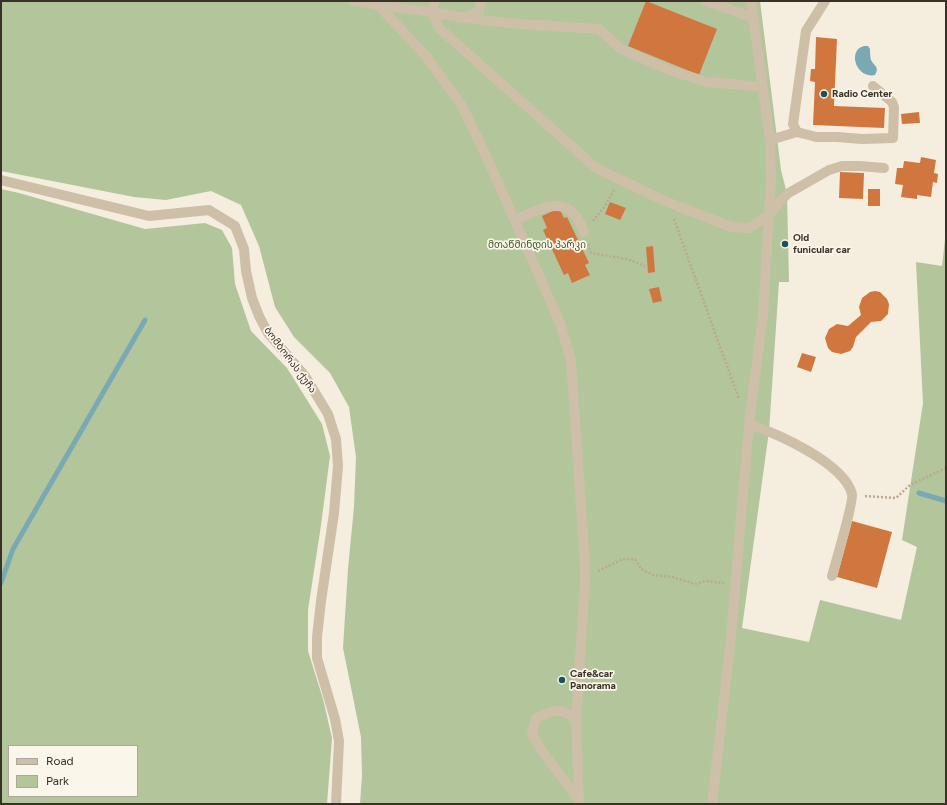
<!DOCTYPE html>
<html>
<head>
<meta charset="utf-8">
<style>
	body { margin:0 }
	#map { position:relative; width:947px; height:805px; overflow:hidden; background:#f5eddd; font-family:Figtree,sans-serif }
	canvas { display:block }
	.frame { position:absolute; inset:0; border:2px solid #3a3129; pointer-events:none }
	.legend { position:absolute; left:8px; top:745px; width:130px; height:52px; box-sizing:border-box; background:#fbf6ea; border:1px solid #aea79d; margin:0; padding:5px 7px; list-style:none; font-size:12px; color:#3a3129 }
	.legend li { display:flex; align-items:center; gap:8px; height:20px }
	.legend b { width:20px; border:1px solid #aea79d }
</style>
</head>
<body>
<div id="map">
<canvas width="947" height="805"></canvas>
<div class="frame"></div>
<ul class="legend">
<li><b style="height:5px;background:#cebfa8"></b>Road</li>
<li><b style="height:11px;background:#b2c59b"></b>Park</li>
</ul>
</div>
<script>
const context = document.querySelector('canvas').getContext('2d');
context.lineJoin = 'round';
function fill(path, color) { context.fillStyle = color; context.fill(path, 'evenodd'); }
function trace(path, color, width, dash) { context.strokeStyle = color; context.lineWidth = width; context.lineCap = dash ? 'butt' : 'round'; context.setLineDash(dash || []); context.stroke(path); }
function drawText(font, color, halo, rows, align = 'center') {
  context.font = font + ' Figtree,"Noto Sans Georgian",sans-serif'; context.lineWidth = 3.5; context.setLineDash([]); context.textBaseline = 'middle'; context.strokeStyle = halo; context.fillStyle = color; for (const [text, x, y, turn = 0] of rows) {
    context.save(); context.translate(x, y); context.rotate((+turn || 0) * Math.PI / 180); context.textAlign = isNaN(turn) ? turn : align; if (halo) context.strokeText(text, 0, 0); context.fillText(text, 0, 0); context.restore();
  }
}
fill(new Path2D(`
	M1 1H760L781 170 787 194 789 282H779L769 431 742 628 809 642 820 600 901 620 917 547 902 540 923 403 916 262 942 266 946 230V804H360L362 776 361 737 343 648 348 569 354 507 356 457 349 407 330 373 294 337 275 307 259 246 241 205 211 191 166 200 134 197 1 171Z
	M1 189 19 193 145 229 205 223 222 230 232 248 235 284 251 331 287 368 322 424 330 456 321 525 308 610V651L323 699 332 738 327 804H1ZM9 746H137V796H9Z`), '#b2c59b');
fill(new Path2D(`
	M864 46H868L870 49C870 53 870 56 871 60 874 66 880 67 875 75 856 79 847 50 864 46Z`), '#79aab4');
trace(new Path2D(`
	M919 493 946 501
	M1 583 13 549 145 320`), '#79aab4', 5);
fill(new Path2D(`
	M646 1 717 29 699 75 628 46Z
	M816 37 837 39 834 106 885 108 884 128 813 125 815 82 810 81 811 69H815Z
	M919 112 920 123 902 124 901 114Z
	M921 157 936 160 934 173 938 174 937 183 933 182 931 197 917 195V199L901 197 903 185 895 184 897 168H903L904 161 920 163Z
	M840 172 864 173 863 199 839 198Z
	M868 189H880V206H868Z
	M610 202 626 208 620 220 605 214Z
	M559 208 564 218 567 217 589 263 585 265 590 275 572 283 568 273 564 275 543 230 547 228 542 216Z
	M653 246 655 272 648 273 646 247Z
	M659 287 662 301 653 303 649 289Z
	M875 291 880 292 887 299 889 304 888 314 881 321 871 322 856 337 853 347 850 351 841 354 832 352 828 348 825 338 829 329 837 324 848 326 861 315 859 307 862 298 870 292Z
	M802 353 816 357 811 372 797 367Z
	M852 521 892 532 877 588 837 577Z`), '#d07740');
trace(new Path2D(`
	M674 219 739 399
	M593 221 605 206 614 190
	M588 244 591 253 627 259 645 266
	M865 496 896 498 910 485 946 468
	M598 571 623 559H635L641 569 653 575 673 577 695 584 706 581 724 583`), '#baa992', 2.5, [2, 2]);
trace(new Path2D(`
	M354 1 378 5 426 56 462 106 487 158 560 323 571 360 584 550 585 581 576 720 579 804
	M435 1 432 12 466 18 479 11 481 1
	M706 1 754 18
	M825 1 806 31 793 124 797 132 816 137H837L862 139 893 138 894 107 892 102 873 86
	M378 5 432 12 439 28 596 168 667 202 731 227 749 228 769 215 787 194 829 170 842 166H859L884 168
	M466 18 507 23 599 29 621 49 669 70 707 82 763 87
	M770 140 797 132
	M1 180 149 216 209 210 235 226 244 249 246 271 252 298 259 316 268 333 305 376 328 414 336 439 338 466 334 513 321 601 317 637V658L335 719 339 741 336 804
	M515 220C530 214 555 198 571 211 577 215 581 225 584 232
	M749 424C778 434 844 463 852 494 854 501 835 565 832 576
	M576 720C561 706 553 710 536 718L532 733 539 747 578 799
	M712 804 731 637 749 424 763 315 771 181 770 140 751 1`), '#cebfa8', 10);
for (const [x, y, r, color] of [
	[824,94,4,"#1a5260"],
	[785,244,4,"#1a5260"],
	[562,680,4,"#1a5260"]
]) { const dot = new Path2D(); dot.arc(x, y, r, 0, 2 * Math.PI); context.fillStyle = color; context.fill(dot); trace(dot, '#fbf6ea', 1.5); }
drawText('bold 10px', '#3a3129', '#fbf6ea', [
	["Radio Center",832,94],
	["Old",793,238],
	["funicular car",793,250],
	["Cafe&car",570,674],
	["Panorama",570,686]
], 'left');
drawText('10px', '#425b2a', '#fbf6ea', [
	["მთაწმინდის პარკი",537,245]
]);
drawText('10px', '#3a3129', '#fbf6ea', [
	["ბომბორას ქუჩა",290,360,53]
]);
</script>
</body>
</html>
